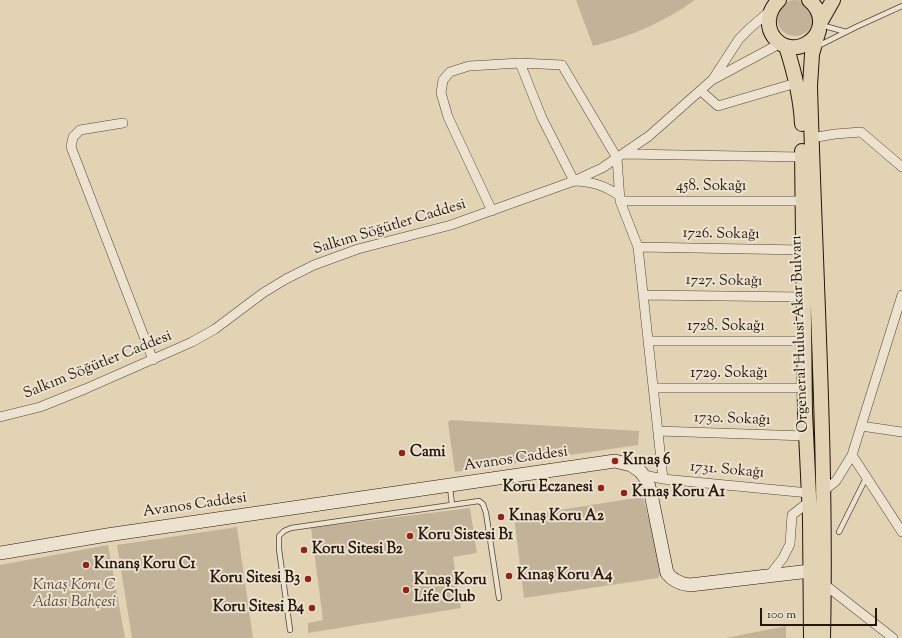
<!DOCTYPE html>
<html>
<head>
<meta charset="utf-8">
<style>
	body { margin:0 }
	#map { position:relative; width:902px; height:638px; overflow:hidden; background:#e2d3b5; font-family:"Sorts Mill Goudy",serif }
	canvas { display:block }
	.scale { position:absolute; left:760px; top:608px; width:117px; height:18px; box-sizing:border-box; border:2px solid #25160b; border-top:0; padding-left:5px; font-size:12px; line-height:14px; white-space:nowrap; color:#25160b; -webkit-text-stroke:3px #ece2cf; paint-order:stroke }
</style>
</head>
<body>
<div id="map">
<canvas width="902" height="638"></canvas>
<div class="scale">100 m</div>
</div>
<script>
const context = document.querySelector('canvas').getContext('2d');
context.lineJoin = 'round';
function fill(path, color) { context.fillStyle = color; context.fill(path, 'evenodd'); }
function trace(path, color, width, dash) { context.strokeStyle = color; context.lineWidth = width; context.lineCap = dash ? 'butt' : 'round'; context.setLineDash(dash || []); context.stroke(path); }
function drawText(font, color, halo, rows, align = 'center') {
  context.font = font + ' "Sorts Mill Goudy",serif'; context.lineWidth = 4; context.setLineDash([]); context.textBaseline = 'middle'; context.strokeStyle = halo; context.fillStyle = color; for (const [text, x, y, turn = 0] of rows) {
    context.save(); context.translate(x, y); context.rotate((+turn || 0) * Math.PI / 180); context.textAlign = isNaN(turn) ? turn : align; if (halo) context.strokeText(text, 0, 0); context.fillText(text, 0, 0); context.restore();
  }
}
fill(new Path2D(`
	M777 18a18 18 0 1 1 36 0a18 18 0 1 1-36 0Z
	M576 0H695C664 22 630 37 593 46Z
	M450 420 639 431 638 445 455 472 448 423Z
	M643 497 662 570 658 578 524 598 514 517Z
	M470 508 477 553 453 557 461 608 308 633V623L323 620 311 528Z
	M237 527 253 638H132L117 545Z
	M108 545 125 638H0V565Z
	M786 626V638H726Z`), '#c2b398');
const lane = new Path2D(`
	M821 25 846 32
	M818 46 856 27 902 6
	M450 487 452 505
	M839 532 866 478
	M290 630 279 549V536L284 531 291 528 479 501 483 504 486 513 499 598`);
const street = new Path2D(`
	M520 63 542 118 574 181C591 181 606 186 620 196
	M713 79 739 39 750 28 770 11
	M701 91 718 106 796 83
	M123 123 80 130 73 137 71 147 153 360
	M811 138 835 134 861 132 902 167
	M623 154 802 157
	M620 201H803
	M492 211 448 117 441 93 443 80 450 72 469 66 520 63 562 65 617 158 620 201 638 247 663 479
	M638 247 803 250
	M643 295 804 297
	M648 341H804
	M653 388H804
	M0 417 40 407 85 389 192 342 215 329 263 293 286 279 314 265 358 249 451 225 574 181 602 168 649 136 712 80 781 43
	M861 426 902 432
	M658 431 806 436
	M852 455 902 532
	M644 475 663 479 809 493
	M821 493 836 481 852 455 902 295
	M769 576 783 558 790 544 792 515 811 500
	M824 584 893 638`);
const secondary = new Path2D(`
	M0 553 107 535 615 461 631 465 640 471 647 480 651 494 667 573C673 581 680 584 690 585L810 571`);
const primary = new Path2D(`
	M779 0C753 25 782 61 809 42 815 38 819 31 820 24 821 14 816 6 809 0
	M820 23 833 0
	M819 30 812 54 810 86C815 270 827 454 823 638
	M786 46C794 71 801 97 802 124
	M802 151 805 412 810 517 811 638`);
trace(lane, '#544536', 6);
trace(street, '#544536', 10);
trace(secondary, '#25160b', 14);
trace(primary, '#25160b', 16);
trace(lane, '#ece2cf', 4.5);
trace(street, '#ece2cf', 9);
trace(secondary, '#ece2cf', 13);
trace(primary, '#e2d3b5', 14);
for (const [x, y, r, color] of [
	[402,453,4,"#8f2418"],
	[615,461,4,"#8f2418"],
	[601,488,4,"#8f2418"],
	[624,493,4,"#8f2418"],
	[501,517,4,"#8f2418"],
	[410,536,4,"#8f2418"],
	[304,550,4,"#8f2418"],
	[86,565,4,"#8f2418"],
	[509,576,4,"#8f2418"],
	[308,579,4,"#8f2418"],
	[406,590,4,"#8f2418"],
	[312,608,4,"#8f2418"]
]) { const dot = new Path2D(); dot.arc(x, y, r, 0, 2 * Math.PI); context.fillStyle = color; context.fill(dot); trace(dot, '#ece2cf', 1.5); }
drawText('15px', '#25160b', '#ece2cf', [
	["458. Sokağı",711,187],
	["Salkım Söğütler Caddesi",390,228,-17],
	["1726. Sokağı",721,235,1],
	["1727. Sokağı",724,282,1],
	["1728. Sokağı",726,327],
	["Orgeneral Hulusi Akar Bulvarı",801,334,-92],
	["Salkım Söğütler Caddesi",98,366,-22],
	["1729. Sokağı",729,374],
	["1730. Sokağı",732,420,2],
	["Avanos Caddesi",516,460,-8],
	["1731. Sokağı",727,471,5],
	["Avanos Caddesi",195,506,-8]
]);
drawText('bold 15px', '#25160b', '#ece2cf', [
	["Cami",410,453],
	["Kınaş 6",623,461],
	["Koru Eczanesi",593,488,"right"],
	["Kınaş Koru A1",632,493],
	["Kınaş Koru A2",509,517],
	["Koru Sistesi B1",418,536],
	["Koru Sitesi B2",312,550],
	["Kınanş Koru C1",94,565],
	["Kınaş Koru A4",517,576],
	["Koru Sitesi B3",300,579,"right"],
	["Kınaş Koru",414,581],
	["Life Club",414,598],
	["Koru Sitesi B4",304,608,"right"]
], 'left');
drawText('italic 15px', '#544535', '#ece2cf', [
	["Kınaş Koru C",74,586],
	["Adası Bahçesi",74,603]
]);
</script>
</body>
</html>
